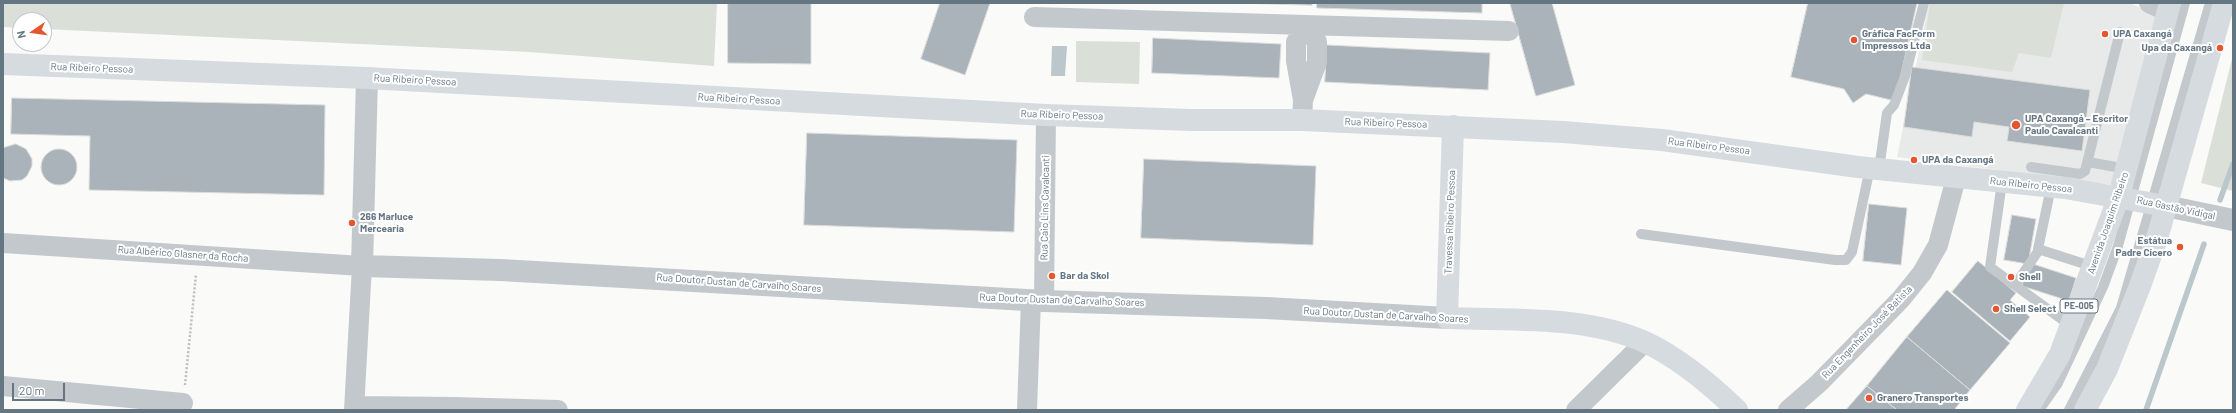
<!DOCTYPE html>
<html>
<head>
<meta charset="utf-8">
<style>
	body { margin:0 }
	#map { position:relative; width:2236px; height:413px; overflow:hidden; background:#fafaf8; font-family:Barlow,sans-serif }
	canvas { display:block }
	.frame { position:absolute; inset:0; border:4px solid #657683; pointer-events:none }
	.north { position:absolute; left:12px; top:12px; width:40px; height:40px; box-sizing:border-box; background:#fff; border:1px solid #c1c8cd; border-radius:50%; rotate:257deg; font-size:11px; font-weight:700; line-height:16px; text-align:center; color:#657683 }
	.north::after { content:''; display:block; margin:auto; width:14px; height:18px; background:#e4572e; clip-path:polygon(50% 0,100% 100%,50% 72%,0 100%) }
	.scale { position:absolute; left:12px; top:383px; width:53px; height:18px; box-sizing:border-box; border:2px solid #657683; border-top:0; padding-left:5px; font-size:12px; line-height:14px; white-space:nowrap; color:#657683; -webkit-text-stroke:3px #fff; paint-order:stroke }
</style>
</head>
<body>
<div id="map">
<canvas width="2236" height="413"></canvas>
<div class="frame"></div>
<div class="north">N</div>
<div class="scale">20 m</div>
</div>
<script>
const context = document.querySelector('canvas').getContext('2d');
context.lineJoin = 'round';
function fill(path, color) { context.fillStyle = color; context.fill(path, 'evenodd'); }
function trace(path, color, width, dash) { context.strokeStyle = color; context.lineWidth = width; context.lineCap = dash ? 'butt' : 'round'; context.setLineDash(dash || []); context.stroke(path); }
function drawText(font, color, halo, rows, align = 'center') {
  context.font = font + ' Barlow,sans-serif'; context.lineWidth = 4; context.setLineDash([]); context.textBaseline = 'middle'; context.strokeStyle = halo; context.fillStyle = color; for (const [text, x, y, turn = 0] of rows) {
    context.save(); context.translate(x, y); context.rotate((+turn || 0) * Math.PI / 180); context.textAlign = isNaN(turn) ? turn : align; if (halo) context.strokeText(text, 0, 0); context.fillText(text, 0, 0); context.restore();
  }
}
fill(new Path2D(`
	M1929 3H2130L2158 16 2112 185 1897 157Z`), '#e8e9e9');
fill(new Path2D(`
	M3 3H717L714 66 529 52 44 29V20H20V28L3 27Z
	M1930 3H2064L2051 58 2019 53 2012 72 1922 60Z
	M1076 41 1140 42 1139 84 1076 82Z
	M2233 55V191L2201 183Z`), '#dadfd7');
fill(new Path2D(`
	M1052 46H1067L1065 76H1051Z`), '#bbc7cb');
trace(new Path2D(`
	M2220 200 2233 164
	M2146 410 2204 244`), '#bbc7cb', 5.5);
const building = new Path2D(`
	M728 3H811V64L728 63Z
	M940 3H990L965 75 921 59Z
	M1238 3H1312V5Z
	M1317 3H1482V13L1317 8Z
	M1510 3H1552L1575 85 1536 96Z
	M1808 3H1917L1895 101 1866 94 1853 103 1844 89 1791 77Z
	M1153 38 1281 44 1279 78 1152 73Z
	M1327 45 1490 53 1488 90 1325 82Z
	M1912 67 2090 90 2082 151 2007 141 2009 127 1974 122 1972 137 1904 127Z
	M12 98 325 105 324 195 89 190 90 136 11 134Z
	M807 133 1017 140 1014 232 804 225Z
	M16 144 26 149 32 159V166L27 176 22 180 10 181 3 178V148Z
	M41 167a18 18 0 1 1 36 0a18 18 0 1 1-36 0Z
	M1144 159 1316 166 1313 245 1141 238Z
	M1869 204 1907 208 1901 265 1863 261Z
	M2012 215 2036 219 2028 264 2004 260Z
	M1978 261 2016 293 2010 300 2030 317 2010 341 1952 292Z
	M2030 263 2076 278 2069 301 2022 286Z
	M1947 290 2010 343 1970 390 1907 337Z
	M1907 337 1970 390 1954 410H1897L1867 386Z
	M1867 386 1897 410H1846Z`);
fill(building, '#aab3b9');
trace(building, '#dcdcda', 1);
trace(new Path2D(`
	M185 385 196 274`), '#bbbfc2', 2.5, [2, 2]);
trace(new Path2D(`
	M2088 162 2127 169
	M2031 167 2080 174 2085 171 2120 32
	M1879 169 1887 113 1894 105 1905 76 1924 3
	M2002 182 1990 267 2071 326
	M2051 187 2038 249 2094 267
	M1641 234 1835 260H1846L1852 252 1870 168
	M2015 285 2039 250
	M2039 410 2058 383 2103 287 2118 246 2185 3
	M2069 410 2121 308 2210 3`), '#c3c8cc', 10);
trace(new Path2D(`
	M2149 3 2168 12
	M1034 17 1509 31
	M1302 120 1303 100 1296 61V42L1307 26 1317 42V62L1303 100
	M3 243 362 266 354 410
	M1044 301 1046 115
	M3 386 183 403
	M355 406 454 407 558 410
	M1027 410 1031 300
	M1576 410 1645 342
	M1788 410 1819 383 1901 299 1922 273 1938 245 1956 178`), '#c3c8cc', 20);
trace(new Path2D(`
	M367 78 362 266 500 270 1044 301 1266 308 1447 318
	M2166 206 2233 220`), '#c3c8cc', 22);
trace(new Path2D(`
	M3 64 367 78 1046 115 1191 120H1302L1563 132 1662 140 1858 167 2065 188 2166 206
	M1453 126 1447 318C1512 321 1584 315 1645 342 1679 358 1710 384 1737 410`), '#d6dbdf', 22);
trace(new Path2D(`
	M2027 410 2060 354 2119 196 2170 3
	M2085 410 2107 369 2140 286 2158 235 2224 3`), '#d6dbdf', 22);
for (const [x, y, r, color] of [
	[2105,34,4,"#e4572e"],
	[1854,40,4,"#e4572e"],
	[2220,48,4,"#e4572e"],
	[2016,125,5,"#e4572e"],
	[1914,160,4,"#e4572e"],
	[352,223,4,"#e4572e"],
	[2180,247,4,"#e4572e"],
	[1052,276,4,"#e4572e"],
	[2011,277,4,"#e4572e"],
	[1996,309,4,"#e4572e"],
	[1869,398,4,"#e4572e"]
]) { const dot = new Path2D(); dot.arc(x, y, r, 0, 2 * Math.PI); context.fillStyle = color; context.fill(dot); trace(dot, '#fff', 1.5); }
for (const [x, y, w] of [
	[2079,306,38]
]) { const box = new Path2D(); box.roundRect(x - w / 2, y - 7, w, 14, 3); context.fillStyle = '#fff'; context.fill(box); trace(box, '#657683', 1); }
drawText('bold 9px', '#657683', null, [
	["PE-005",2079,306]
]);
drawText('bold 10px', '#657683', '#fff', [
	["Gráfica FacForm",1862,34],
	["Impressos Ltda",1862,46],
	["UPA Caxangá",2113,34],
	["Upa da Caxangá",2212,48,"right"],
	["UPA Caxangá – Escritor",2025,119],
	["Paulo Cavalcanti",2025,131],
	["UPA da Caxangá",1922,160],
	["266 Marluce",360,217],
	["Mercearia",360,229],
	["Estátua",2172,241,"right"],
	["Padre Cícero",2172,253,"right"],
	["Bar da Skol",1060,276],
	["Shell",2019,277],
	["Shell Select",2004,309],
	["Granero Transportes",1877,398]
], 'left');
drawText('10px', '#657683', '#fff', [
	["Rua Ribeiro Pessoa",92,68,2],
	["Rua Ribeiro Pessoa",415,80,3],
	["Rua Ribeiro Pessoa",739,99,3],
	["Rua Ribeiro Pessoa",1062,115,2],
	["Rua Ribeiro Pessoa",1386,123,2],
	["Rua Ribeiro Pessoa",1709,146,7],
	["Rua Ribeiro Pessoa",2031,185,6],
	["Rua Caio Lins Cavalcanti",1045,208,-89],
	["Rua Gastão Vidigal",2176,208,12],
	["Travessa Ribeiro Pessoa",1450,222,-88],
	["Avenida Joaquim Ribeiro",2108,223,-71],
	["Rua Albérico Glasner da Rocha",183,254,4],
	["Rua Doutor Dustan de Carvalho Soares",739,283,4],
	["Rua Doutor Dustan de Carvalho Soares",1062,300,2],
	["Rua Doutor Dustan de Carvalho Soares",1386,315,3],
	["Rua Engenheiro José Batista",1867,332,-46]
]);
</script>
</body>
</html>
